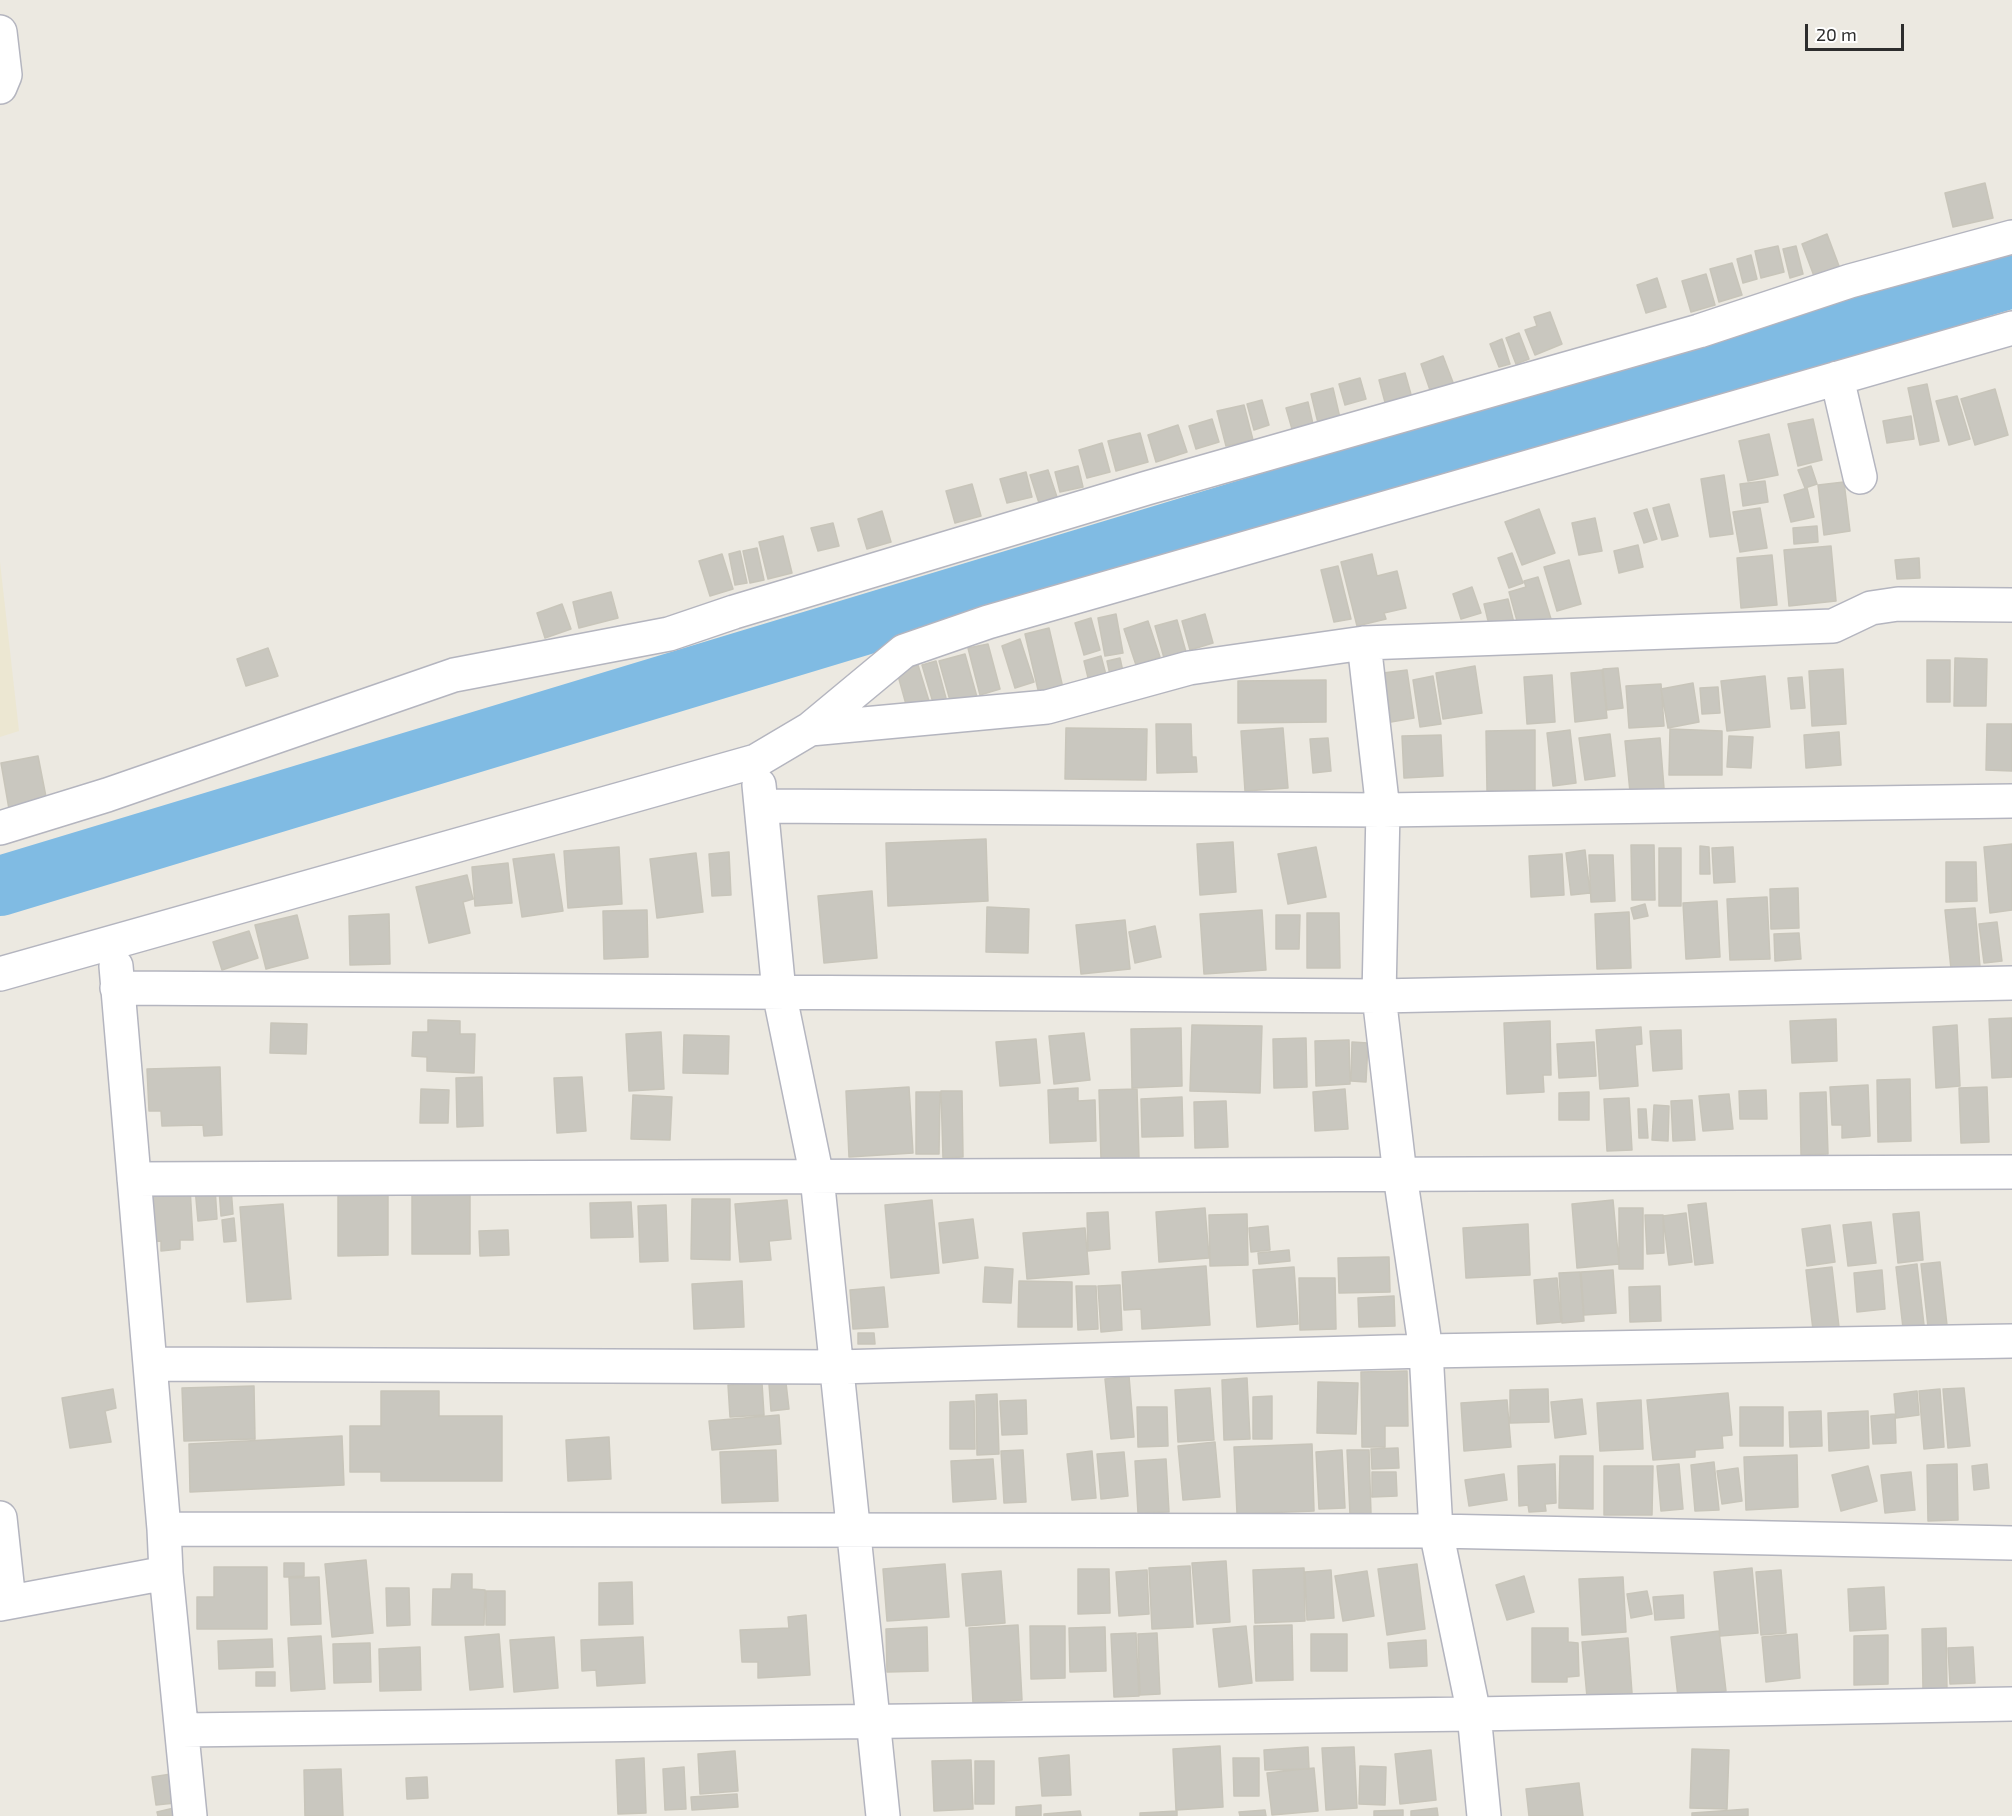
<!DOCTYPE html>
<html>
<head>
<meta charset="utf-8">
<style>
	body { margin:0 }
	#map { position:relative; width:2012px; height:1816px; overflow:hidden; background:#ece9e1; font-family:"Exo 2",sans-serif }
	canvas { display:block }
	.scale { position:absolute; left:1805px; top:24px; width:99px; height:27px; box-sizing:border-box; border:3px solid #2d2d2d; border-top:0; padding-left:8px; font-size:18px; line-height:21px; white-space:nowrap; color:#2d2d2d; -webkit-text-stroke:4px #fff; paint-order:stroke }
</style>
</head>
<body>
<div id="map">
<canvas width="2012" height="1816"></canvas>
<div class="scale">20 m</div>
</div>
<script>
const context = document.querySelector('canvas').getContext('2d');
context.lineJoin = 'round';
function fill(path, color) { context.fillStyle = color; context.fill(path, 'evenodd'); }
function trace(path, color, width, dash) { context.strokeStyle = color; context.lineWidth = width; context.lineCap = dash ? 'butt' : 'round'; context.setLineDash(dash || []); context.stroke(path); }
fill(new Path2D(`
	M0 562 19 731 0 737Z`), '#ece7d2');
trace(new Path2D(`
	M0 886 2012 278`), '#80bbe3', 60);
const building = new Path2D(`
	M1985 183 1993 218 1953 227 1945 193Z
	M1827 234 1839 266 1814 276 1802 244Z
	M1778 246 1784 272 1761 278 1755 251Z
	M1796 246 1803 274 1790 278 1783 249Z
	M1751 255 1757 279 1743 283 1737 259Z
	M1732 263 1742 295 1719 302 1710 269Z
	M1706 274 1715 305 1691 312 1682 281Z
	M1657 278 1666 307 1646 313 1637 285Z
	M1550 312 1562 344 1535 355 1525 330 1537 326 1534 317Z
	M1519 333 1529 359 1516 364 1506 338Z
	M1502 339 1510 364 1499 367 1490 344Z
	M1443 356 1454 385 1431 393 1421 364Z
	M1405 373 1412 398 1386 406 1379 380Z
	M1360 378 1366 399 1345 405 1339 384Z
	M1927 384 1939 441 1920 445 1908 388Z
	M1333 388 1340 418 1318 423 1311 394Z
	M1995 389 2008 435 1975 445 1961 399Z
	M1957 396 1970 439 1949 445 1936 401Z
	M1262 400 1269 425 1254 430 1247 404Z
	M1308 402 1313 424 1292 429 1286 408Z
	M1244 405 1253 440 1226 446 1217 411Z
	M1911 416 1914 439 1887 443 1883 421Z
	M1212 419 1219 442 1196 449 1189 426Z
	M1813 419 1822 460 1798 466 1788 424Z
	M1178 425 1187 452 1156 462 1148 435Z
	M1140 433 1148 462 1116 471 1108 441Z
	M1769 434 1778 475 1748 481 1739 441Z
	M1102 443 1110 472 1087 478 1079 450Z
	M1078 466 1083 487 1060 492 1055 472Z
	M1811 466 1817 484 1805 488 1798 470Z
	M1048 470 1057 497 1039 503 1030 475Z
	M1026 472 1032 497 1007 503 1000 479Z
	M1724 475 1733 534 1710 537 1701 479Z
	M1765 481 1768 502 1743 506 1740 484Z
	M1844 482 1850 531 1824 535 1818 485Z
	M972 484 981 516 955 523 946 491Z
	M1807 488 1814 517 1791 522 1784 495Z
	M1669 504 1678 536 1662 540 1653 508Z
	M1760 508 1767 548 1740 552 1733 512Z
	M1539 509 1555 553 1522 565 1505 522Z
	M1647 509 1657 539 1644 543 1634 513Z
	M882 511 891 542 867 549 858 519Z
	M1595 518 1602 551 1579 555 1572 523Z
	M833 523 839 546 818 551 811 528Z
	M1817 526 1818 542 1794 544 1793 528Z
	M783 536 792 573 768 579 759 542Z
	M1638 545 1643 567 1619 573 1614 551Z
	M1831 546 1836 601 1789 606 1784 550Z
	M757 548 764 580 750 583 743 551Z
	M740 551 747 583 735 585 729 554Z
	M1512 553 1523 583 1509 588 1498 558Z
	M722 554 733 589 710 596 699 561Z
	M1372 554 1377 576 1397 571 1406 608 1384 613 1386 619 1357 626 1341 562Z
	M1772 555 1777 605 1741 608 1737 558Z
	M1919 558 1920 578 1897 579 1895 560Z
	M1569 560 1581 604 1557 611 1544 567Z
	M1338 566 1351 619 1334 622 1321 570Z
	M1538 577 1551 619 1519 628 1509 592 1526 587 1524 581Z
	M1472 587 1481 613 1461 619 1453 594Z
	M611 592 618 618 579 628 573 602Z
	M1508 599 1514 623 1490 629 1484 604Z
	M562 604 571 629 545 638 537 613Z
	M1116 614 1123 653 1105 656 1098 618Z
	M1205 614 1213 643 1190 650 1182 621Z
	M1091 618 1100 650 1084 655 1075 623Z
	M1177 620 1186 652 1164 658 1155 626Z
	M1148 621 1160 657 1136 665 1124 629Z
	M1049 628 1063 688 1039 694 1025 634Z
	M1020 639 1034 682 1015 688 1002 646Z
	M988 644 1000 689 980 695 968 648Z
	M268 648 278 676 246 686 237 659Z
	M965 654 977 697 951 704 939 661Z
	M1101 656 1109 686 1091 690 1084 661Z
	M1120 658 1125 681 1112 684 1107 661Z
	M1955 658 1987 659 1986 706H1954Z
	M1927 660H1950V702H1927Z
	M936 661 947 702 934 706 922 665Z
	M918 665 929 701 907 708 897 672Z
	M1475 666 1482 713 1443 719 1436 673Z
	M1618 668 1623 708 1607 710 1603 669Z
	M1843 669 1846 724 1812 726 1809 671Z
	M1407 670 1414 718 1391 722 1383 673Z
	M1602 670 1607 718 1575 722 1571 673Z
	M1552 675 1555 722 1527 724 1524 677Z
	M1433 676 1441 724 1420 727 1413 680Z
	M1765 676 1770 727 1727 731 1721 681Z
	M1802 677 1805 708 1791 709 1788 678Z
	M1326 680V722L1238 723V681Z
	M1693 683 1699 722 1668 728 1661 689Z
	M1661 684 1664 726 1629 728 1626 686Z
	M1718 687 1720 713 1702 714 1700 688Z
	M1156 724H1191L1192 757H1196L1197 772 1157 773Z
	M1987 724H2012V771L1986 770Z
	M1066 728 1147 729 1146 780 1065 779Z
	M1283 728 1288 788 1245 791 1241 731Z
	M1670 729 1722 731V775H1669Z
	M1535 730V790L1487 791 1486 731Z
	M1570 730 1576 783 1553 786 1547 733Z
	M1839 732 1841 765 1806 768 1804 735Z
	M1610 734 1615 776 1585 780 1579 738Z
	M1441 735 1443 776 1404 778 1402 736Z
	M1729 736 1753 737 1751 768 1727 767Z
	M1328 738 1331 771 1313 773 1310 739Z
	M1660 738 1664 788 1630 792 1625 741Z
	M38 756 47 802 9 809 1 763Z
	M986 839 988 901 888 906 886 843Z
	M1233 842 1236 892 1200 895 1197 844Z
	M2012 844V910L1990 913 1984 847Z
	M1631 845H1654L1655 900H1632Z
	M1700 846 1709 847 1710 874H1700Z
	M619 847 622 904 568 908 564 851Z
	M1316 847 1326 897 1288 904 1278 854Z
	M1733 847 1735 882 1714 883 1712 848Z
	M1659 848H1681V906H1659Z
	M1585 850 1590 893 1571 895 1566 853Z
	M729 852 731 895 712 896 709 854Z
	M696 853 703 912 657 918 650 859Z
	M554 854 563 911 522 917 513 859Z
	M1562 854 1564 895 1531 897 1529 856Z
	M1589 855H1613L1615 901 1591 902Z
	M1946 862H1976L1977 901 1946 902Z
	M508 863 512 903 475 906 472 867Z
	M467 875 473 899 463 902 470 933 429 943 416 887Z
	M1798 888 1799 928 1771 929 1770 889Z
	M872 891 877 958 824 963 818 896Z
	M1767 897 1770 959 1730 960 1727 899Z
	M1717 901 1720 957 1686 959 1683 903Z
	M1645 904 1648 916 1634 919 1631 908Z
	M987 907 1029 909 1028 953 986 952Z
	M1975 908 1980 967 1951 969 1945 910Z
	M647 910 648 957 604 959 603 911Z
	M1262 910 1266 970 1204 974 1200 914Z
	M1629 912 1631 968 1597 969 1595 914Z
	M1307 913H1339L1340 968H1307Z
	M389 914 390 964 350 965 349 916Z
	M297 915 308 958 266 969 255 925Z
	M1276 915H1300L1299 949H1276Z
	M1125 920 1130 969 1081 974 1076 925Z
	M1997 922 2002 961 1984 963 1979 924Z
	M1155 926 1161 957 1135 963 1129 932Z
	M249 931 258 958 222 970 213 942Z
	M1799 933 1801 959 1775 961 1774 934Z
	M2012 1018V1077L1992 1078 1989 1019Z
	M1836 1019 1837 1061 1792 1063 1790 1021Z
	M428 1020 460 1021V1034H475L474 1073 427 1071V1057L412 1056 413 1032H428Z
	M1550 1021 1551 1075H1543L1544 1092 1507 1094 1504 1023Z
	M271 1023 307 1024 306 1054 270 1053Z
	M1192 1025 1262 1026 1260 1093 1190 1091Z
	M1957 1025 1960 1086 1936 1088 1933 1027Z
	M1641 1027 1642 1044 1635 1045 1638 1086 1600 1089 1596 1030Z
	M1181 1028 1182 1086 1132 1088 1131 1029Z
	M1681 1030 1682 1069 1653 1071 1650 1031Z
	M661 1032 664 1089 629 1091 626 1034Z
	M1084 1033 1090 1080 1054 1084 1049 1036Z
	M684 1035 729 1036 728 1074 683 1073Z
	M1306 1038 1307 1087 1274 1088 1273 1039Z
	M1036 1039 1040 1083 1000 1086 996 1042Z
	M1349 1040 1350 1084 1316 1086 1315 1041Z
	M1352 1042 1368 1043 1366 1082 1351 1081Z
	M1594 1042 1596 1076 1559 1078 1557 1044Z
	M220 1067 222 1135 204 1136 203 1125 162 1126 161 1111H149L147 1069Z
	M482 1077 483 1126 457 1127 456 1078Z
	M582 1077 586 1131 557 1133 554 1078Z
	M1910 1079 1911 1141 1878 1142 1877 1080Z
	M1868 1085 1870 1136 1842 1138V1125H1832L1830 1087Z
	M909 1087 913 1153 849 1157 846 1091Z
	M1987 1087 1989 1142 1961 1143 1959 1088Z
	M1078 1088V1101L1095 1100 1096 1141 1050 1143 1048 1090Z
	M421 1089 449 1090 448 1123H420Z
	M1137 1089 1139 1159 1101 1160 1099 1090Z
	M1345 1089 1348 1129 1315 1131 1313 1092Z
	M1766 1090 1767 1119H1740L1739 1091Z
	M941 1091H962L963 1157 943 1158Z
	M916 1092H940L939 1154H916Z
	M1589 1092V1120H1559V1093Z
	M1826 1092 1828 1154 1801 1155 1800 1093Z
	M1729 1094 1733 1129 1703 1131 1699 1096Z
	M633 1095 672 1097 670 1140 631 1139Z
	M1182 1097 1183 1136 1142 1137 1141 1099Z
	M1629 1098 1632 1150 1607 1151 1604 1099Z
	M1692 1100 1695 1140 1673 1141 1671 1101Z
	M1226 1101 1228 1147 1195 1148 1194 1102Z
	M1654 1105 1669 1106 1668 1141 1652 1140Z
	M1638 1109H1646L1648 1138H1639Z
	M190 1187 193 1240H180V1249L161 1251V1241L147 1242 145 1190Z
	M215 1187 217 1219 198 1221 195 1188Z
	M412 1187H470V1254H412Z
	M231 1188 233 1214 221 1216 219 1189Z
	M338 1189H388V1255L338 1256Z
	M692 1199H730V1260L691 1259Z
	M787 1200 791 1239 769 1241 771 1260 740 1262 735 1204Z
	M932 1200 939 1273 891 1278 885 1205Z
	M1613 1200 1619 1264 1577 1268 1572 1204Z
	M631 1202 633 1237 591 1238 590 1203Z
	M1706 1203 1713 1263 1695 1265 1688 1205Z
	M283 1204 291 1299 247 1302 240 1207Z
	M666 1205 668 1261 640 1262 638 1206Z
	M1205 1208 1209 1258 1159 1262 1156 1212Z
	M1619 1208H1643V1269H1619Z
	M1108 1212 1110 1249 1088 1251 1087 1213Z
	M1919 1212 1923 1260 1898 1263 1893 1214Z
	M1686 1213 1692 1262 1669 1265 1663 1216Z
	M1247 1214 1248 1265 1210 1266 1209 1215Z
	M1645 1215H1663L1664 1253 1647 1254Z
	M234 1218 236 1241 224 1242 222 1220Z
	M973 1219 978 1258 943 1263 939 1223Z
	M1871 1222 1876 1263 1848 1266 1843 1225Z
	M1528 1224 1530 1275 1466 1278 1463 1228Z
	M1830 1225 1835 1262 1807 1266 1802 1229Z
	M1268 1226 1270 1250 1251 1252 1249 1228Z
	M1085 1228 1089 1274 1027 1279 1023 1233Z
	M508 1230 509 1255 480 1256 479 1231Z
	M1289 1250 1290 1261 1259 1264 1258 1253Z
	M1389 1257 1390 1292 1339 1293 1338 1258Z
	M1940 1262 1947 1325 1928 1327 1921 1264Z
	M1917 1264 1924 1325 1903 1328 1896 1267Z
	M1206 1266 1210 1325 1142 1329 1141 1309 1124 1310 1122 1272Z
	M985 1267 1013 1269 1011 1303 983 1302Z
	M1294 1267 1298 1324 1257 1327 1253 1270Z
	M1832 1267 1839 1327 1813 1330 1806 1270Z
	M1613 1270 1616 1313 1584 1315 1581 1272Z
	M1882 1270 1885 1309 1857 1312 1854 1273Z
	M1580 1272 1584 1321 1562 1323 1559 1273Z
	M1299 1278H1335L1336 1329 1300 1330Z
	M1557 1278 1561 1322 1537 1324 1534 1280Z
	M742 1281 744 1327 694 1329 692 1284Z
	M1019 1281 1072 1282V1327H1018Z
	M1120 1285 1122 1330 1101 1332 1098 1286Z
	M1076 1286H1096L1098 1329 1078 1330Z
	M1660 1286 1661 1321 1630 1322 1629 1287Z
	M884 1287 888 1327 853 1329 850 1290Z
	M1394 1296 1395 1326 1359 1327 1358 1298Z
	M858 1333H874L875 1344H858Z
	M1407 1371 1408 1426H1385V1447H1362L1361 1372Z
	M1129 1376 1134 1437 1111 1439 1105 1379Z
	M1247 1378 1250 1439 1224 1440 1222 1380Z
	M1318 1382 1358 1383 1356 1434 1317 1433Z
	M762 1383 764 1415 730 1417 728 1385Z
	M786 1383 789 1409 771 1411 769 1384Z
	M254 1386 255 1439 184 1441 182 1388Z
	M1210 1388 1214 1440 1178 1442 1175 1390Z
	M1964 1388 1970 1446 1948 1448 1943 1389Z
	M113 1389 116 1408 105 1411 111 1442 70 1448 62 1398Z
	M1548 1389 1549 1422 1510 1423V1390Z
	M1940 1389 1944 1447 1924 1449 1919 1391Z
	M381 1391H439V1416H502V1481H381V1472H350V1426H381Z
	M1917 1391 1919 1415 1896 1418 1894 1394Z
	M1728 1393 1732 1435 1722 1436 1723 1448 1695 1450V1457L1653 1460 1647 1400Z
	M997 1394 999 1454 977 1455 976 1395Z
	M1272 1396V1439H1253V1397Z
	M1582 1399 1586 1434 1555 1438 1551 1402Z
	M1026 1400 1027 1434 1002 1435 1000 1401Z
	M1507 1400 1511 1447 1464 1451 1461 1403Z
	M1641 1400 1643 1449 1600 1451 1597 1403Z
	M974 1401 975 1449H950V1402Z
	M1137 1407H1167L1168 1446 1138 1447Z
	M1740 1407H1783V1446H1740Z
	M1821 1411 1822 1446 1790 1447 1789 1412Z
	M1868 1411 1869 1448 1829 1451 1828 1413Z
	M1895 1414 1896 1443 1873 1444 1871 1416Z
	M779 1415 781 1444 712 1450 709 1421Z
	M342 1436 344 1485 190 1492 189 1444Z
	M609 1437 611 1479 568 1481 566 1440Z
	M1215 1442 1220 1497 1183 1500 1178 1446Z
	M1312 1444 1314 1511 1237 1514 1234 1447Z
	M1398 1448 1399 1468 1372 1469 1371 1449Z
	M776 1450 778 1501 722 1503 720 1452Z
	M1023 1450 1026 1502 1004 1503 1001 1451Z
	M1342 1450 1345 1508 1319 1509 1316 1452Z
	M1347 1450H1369L1371 1514 1350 1515Z
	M1092 1451 1096 1498 1072 1500 1067 1454Z
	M1124 1452 1128 1496 1101 1499 1097 1454Z
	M1797 1455 1798 1507 1746 1510 1744 1457Z
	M1560 1456H1593V1509L1559 1508Z
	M993 1459 996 1499 953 1502 951 1461Z
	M1166 1459 1169 1512 1138 1513 1135 1461Z
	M1714 1462 1719 1510 1695 1511 1691 1465Z
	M1555 1464 1556 1503 1545 1504 1546 1511 1529 1512 1528 1505 1519 1506 1518 1466Z
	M1679 1464 1683 1509 1661 1511 1657 1466Z
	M1957 1464 1958 1520 1928 1521 1927 1465Z
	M1987 1464 1989 1488 1974 1490 1972 1466Z
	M1604 1466H1653L1652 1515H1604Z
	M1868 1466 1877 1501 1841 1511 1832 1475Z
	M1738 1468 1742 1501 1722 1504 1717 1471Z
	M1372 1472H1396L1397 1496 1372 1497Z
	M1911 1472 1915 1510 1885 1513 1881 1475Z
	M1504 1474 1507 1500 1469 1506 1465 1480Z
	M366 1560 373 1633 332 1637 325 1564Z
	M1226 1561 1230 1622 1197 1624 1192 1563Z
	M284 1563H304V1576L284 1577Z
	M945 1564 949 1617 887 1621 883 1569Z
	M1417 1564 1425 1629 1387 1635 1378 1569Z
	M1190 1566 1193 1627 1152 1629 1149 1568Z
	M214 1567H267V1629H197V1597H214Z
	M1304 1568 1305 1621 1255 1623 1253 1570Z
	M1752 1568 1758 1633 1720 1636 1714 1572Z
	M1078 1569H1109L1110 1613 1078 1614Z
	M1147 1570 1149 1614 1119 1616 1116 1572Z
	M1331 1570 1334 1618 1307 1620 1305 1572Z
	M1781 1570 1786 1633 1761 1635 1756 1572Z
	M1001 1571 1005 1623 966 1626 962 1574Z
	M1367 1571 1374 1616 1343 1621 1335 1576Z
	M452 1574H472V1589L485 1590 484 1625H432L433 1589H451Z
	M1524 1576 1534 1612 1507 1620 1496 1585Z
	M319 1577 321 1624 291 1625 289 1578Z
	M1623 1577 1626 1632 1582 1635 1579 1579Z
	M632 1582 633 1624 599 1625V1583Z
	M1884 1587 1886 1629 1850 1631 1848 1589Z
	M386 1588H409L410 1625 387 1626Z
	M486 1591H505V1625H486Z
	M1647 1591 1652 1614 1631 1618 1627 1594Z
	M1683 1595 1684 1618 1655 1620 1653 1597Z
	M806 1615 810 1675 758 1678V1662H742L740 1630 789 1628 788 1617Z
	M1018 1625 1022 1700 973 1703 969 1628Z
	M1292 1625 1293 1680 1256 1681 1254 1626Z
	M1030 1626H1065V1678L1031 1679Z
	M1246 1626 1252 1683 1219 1687 1213 1629Z
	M927 1627 928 1671 887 1672 886 1629Z
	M1105 1627 1106 1671 1070 1672 1069 1628Z
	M1532 1628H1568V1642L1578 1643 1579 1676 1567 1677V1682H1532Z
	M1946 1628 1947 1690H1923L1922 1629Z
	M1719 1631 1726 1691 1678 1697 1671 1637Z
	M1136 1633 1139 1696 1114 1697 1111 1634Z
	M1157 1633 1160 1694 1140 1695 1138 1634Z
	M499 1634 503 1687 470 1690 465 1637Z
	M1311 1634H1347V1671H1311Z
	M1797 1634 1800 1678 1766 1682 1762 1637Z
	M1888 1635V1684L1854 1685V1636Z
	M321 1636 325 1689 291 1691 288 1638Z
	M554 1637 558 1688 514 1692 510 1640Z
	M643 1637 645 1683 597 1686 596 1670 582 1671 581 1640Z
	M1628 1638 1632 1693 1587 1697 1582 1642Z
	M272 1639 273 1667 219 1669 218 1641Z
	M1426 1640 1427 1666 1390 1668 1388 1643Z
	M370 1643 371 1682 334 1683 333 1644Z
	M420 1647 421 1690 380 1691 379 1649Z
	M1973 1647 1975 1683 1950 1684 1948 1648Z
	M256 1672H275V1686H256Z
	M1220 1746 1223 1807 1176 1810 1173 1749Z
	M1308 1747 1309 1769 1265 1770 1264 1750Z
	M1354 1747 1357 1808 1326 1810 1322 1748Z
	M1692 1749 1729 1750 1727 1809 1690 1808Z
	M1431 1750 1436 1800 1400 1804 1395 1754Z
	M735 1751 738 1791 700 1794 698 1754Z
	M1069 1755 1071 1795 1042 1796 1039 1758Z
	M644 1758 646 1813 618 1814 616 1760Z
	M1233 1758H1259V1796H1234Z
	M971 1760 973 1809 934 1811 932 1761Z
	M975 1761H994V1804H975Z
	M1360 1766 1386 1767 1385 1805 1359 1804Z
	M684 1767 686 1809 665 1810 663 1769Z
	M1314 1768 1318 1811 1272 1815 1267 1773Z
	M341 1769 343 1816H305L304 1770Z
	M171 1774 175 1803 156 1805 152 1777Z
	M427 1777 428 1798 407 1799 406 1778Z
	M1579 1783 1583 1816H1529L1526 1789Z
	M737 1794 738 1807 692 1810 691 1797Z
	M1041 1805V1816H1016V1807Z
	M174 1808 175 1816H158L157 1812Z
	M1437 1808 1438 1816H1411V1811Z
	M1748 1809V1816H1692V1813Z
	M1265 1810 1266 1816H1240L1239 1812Z
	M1403 1810V1816H1374V1811Z
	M1080 1811 1081 1816H1044V1814Z
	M1177 1811V1816H1140V1813Z`);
fill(building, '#c9c7bf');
trace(building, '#c8c5ba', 1.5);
const street = new Path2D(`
	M0 32 5 75 0 87
	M1837 378 1860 477
	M1364 643 1383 810 1379 996 1400 1175 1426 1351 1436 1531 1474 1714 1484 1816
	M810 729 1047 707 1189 668 1364 643 1833 626 1871 608 1898 604 2012 605
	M759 785 779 992 817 1177 883 1816
	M761 806 1383 810 2012 801
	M0 828 107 795 454 675 669 634 734 612 1147 488 1699 331 1850 281 2012 237
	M116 966 164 1529 166 1573 190 1816
	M0 974 756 761 810 729 904 651 988 622 2012 328
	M117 988 1379 996 2012 983
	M134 1179 2012 1172
	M150 1364 837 1367 1426 1351 2012 1341
	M0 1518 9 1602
	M164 1529 1436 1531 2012 1543
	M0 1604 166 1573
	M182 1730 1474 1714 2012 1704`);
trace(street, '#b4b5bf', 36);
trace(street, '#fff', 33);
</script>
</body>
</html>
